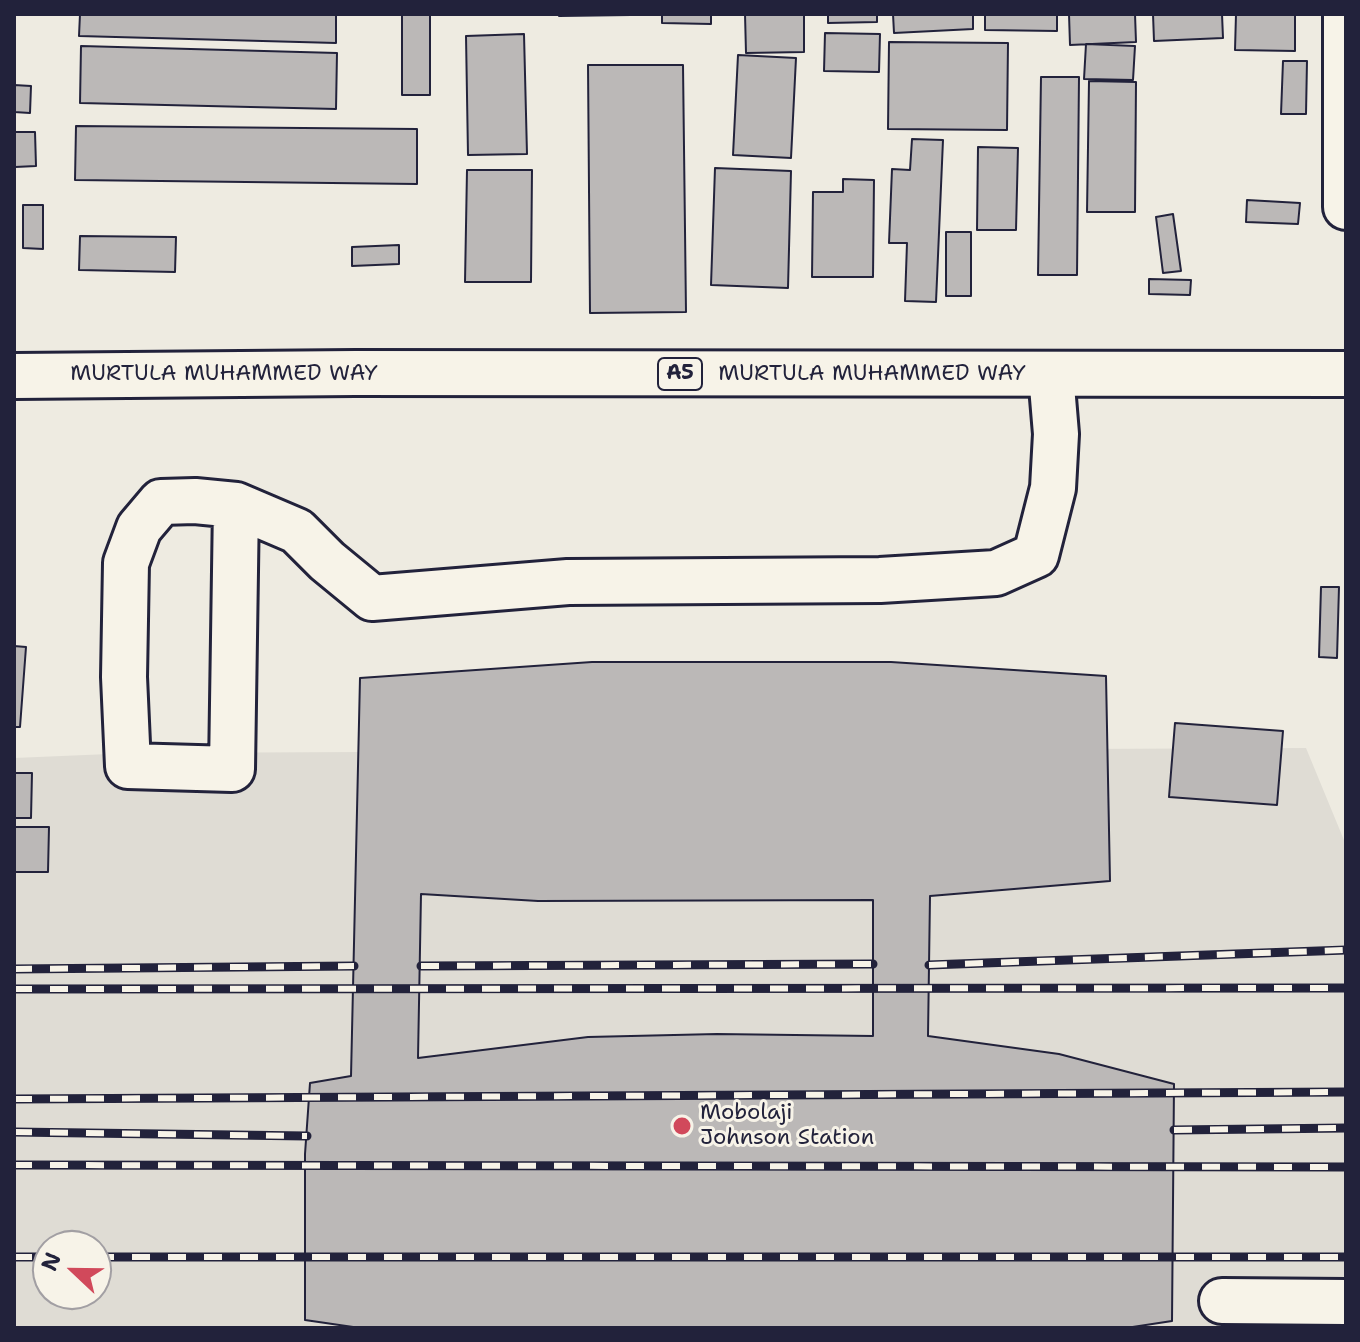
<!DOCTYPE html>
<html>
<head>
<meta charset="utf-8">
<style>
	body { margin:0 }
	#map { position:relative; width:1360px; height:1342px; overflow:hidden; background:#eeebe1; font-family:"Shantell Sans",sans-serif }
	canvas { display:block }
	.frame { position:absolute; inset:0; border:16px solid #22223b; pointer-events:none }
	.north { position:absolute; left:32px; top:1230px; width:80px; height:80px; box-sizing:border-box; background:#f7f3e8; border:2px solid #a29fa3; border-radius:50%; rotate:292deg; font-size:22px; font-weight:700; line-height:32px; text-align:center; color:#22223b }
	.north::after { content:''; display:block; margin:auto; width:28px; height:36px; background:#d1495b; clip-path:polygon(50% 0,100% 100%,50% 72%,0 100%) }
</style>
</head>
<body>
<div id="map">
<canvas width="1360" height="1342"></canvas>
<div class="frame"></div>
<div class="north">N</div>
</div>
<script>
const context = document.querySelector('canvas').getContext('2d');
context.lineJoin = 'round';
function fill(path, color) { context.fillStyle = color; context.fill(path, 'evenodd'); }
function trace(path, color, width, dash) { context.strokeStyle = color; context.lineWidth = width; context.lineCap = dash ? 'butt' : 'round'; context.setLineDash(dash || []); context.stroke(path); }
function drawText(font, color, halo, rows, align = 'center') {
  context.font = font + ' "Shantell Sans",sans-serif'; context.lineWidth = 6; context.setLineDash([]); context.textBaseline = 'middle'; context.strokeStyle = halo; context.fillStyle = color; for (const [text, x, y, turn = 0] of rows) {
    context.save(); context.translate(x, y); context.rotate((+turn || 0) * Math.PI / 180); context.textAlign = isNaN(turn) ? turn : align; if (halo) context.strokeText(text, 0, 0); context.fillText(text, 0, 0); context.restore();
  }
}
fill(new Path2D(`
	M1306 748 1346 845V1328H14V758L133 753ZM48 1246H96V1294H48Z`), '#dfdcd4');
const building = new Path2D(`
	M80 14H336V43L79 36Z
	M402 14H430V95H402Z
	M559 14H631V15L559 16Z
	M662 14H711V24L662 23Z
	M745 14H804V52L746 53Z
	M828 14H877V22L828 23Z
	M893 14H973V29L894 33Z
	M985 14H1057V31L985 30Z
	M1069 14H1135L1136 42 1070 45Z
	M1153 14H1222L1223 38 1154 41Z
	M1236 14H1295V51L1235 50Z
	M825 33 880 34 879 72 824 71Z
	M524 34 527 154 468 155 466 36Z
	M889 42 1008 43 1007 130 888 129Z
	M1086 44 1135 46 1133 80 1084 79Z
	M81 46 337 53 336 109 80 103Z
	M738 55 796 58 791 158 733 155Z
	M1283 61H1307L1306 114H1281Z
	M588 65H683L686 312 590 313Z
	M1041 77H1079L1077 275H1038Z
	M1089 81 1136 82 1135 212H1087Z
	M14 85 31 86 30 113 14 112Z
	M76 126 417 129V184L75 180Z
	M15 132H35L36 166 15 167Z
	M912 139 943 140 936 302 905 301 907 243H889L892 169 910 170Z
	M978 147 1018 148 1016 230H977Z
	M715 168 791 171 788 288 711 285Z
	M467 170H532L531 282H465Z
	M843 179 874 180 873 277H812L813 192H843Z
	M1247 200 1300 203 1298 224 1246 222Z
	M23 205H43V249L23 248Z
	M1173 214 1181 271 1163 273 1156 217Z
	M946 232H971V296H946Z
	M80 236 176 237 175 272 79 270Z
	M399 245V264L352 266V247Z
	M1149 279 1191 280 1190 295 1149 294Z
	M1321 587H1339L1337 658 1319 657Z
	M14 646 26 647 20 727H14Z
	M592 662H891L1106 676 1110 881 930 896 928 1036 1059 1054 1174 1084 1172 1321 1126 1328H360L305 1320V1154L310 1083 351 1076 360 678ZM421 894 538 901 873 900V1036L717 1034 588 1037 418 1058Z
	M1175 723 1283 731 1277 805 1169 797Z
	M14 773H32L31 818H14Z
	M14 827H49L48 872H14Z`);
fill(building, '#bbb8b7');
trace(building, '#22223b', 2);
const minor = new Path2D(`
	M1346 14V207
	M236 505 232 769 128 766 124 677 126 563 139 528 161 502 195 501 236 505 297 531 327 561 372 598 568 582 880 580 996 573 1036 555 1053 488 1056 434 1051 374
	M1222 1301 1346 1302`);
const major = new Path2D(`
	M14 376 355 373 1346 374`);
trace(minor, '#22223b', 50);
trace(major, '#22223b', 50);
trace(minor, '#f7f3e8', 44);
trace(major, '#f7f3e8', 44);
const rail = new Path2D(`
	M929 965 1346 950
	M421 966 873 964
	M14 969 354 966
	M14 989 1346 988
	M14 1099 1346 1092
	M1174 1130 1346 1128
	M14 1132 307 1136
	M14 1165 1346 1167
	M14 1257H48
	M96 1257H1346`);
trace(rail, '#22223b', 9);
trace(rail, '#f7f3e8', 6, [18]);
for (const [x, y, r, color] of [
	[682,1126,10,"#d1495b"]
]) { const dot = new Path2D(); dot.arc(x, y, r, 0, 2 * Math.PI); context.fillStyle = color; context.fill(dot); trace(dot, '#f7f3e8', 3); }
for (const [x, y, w] of [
	[680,374,44]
]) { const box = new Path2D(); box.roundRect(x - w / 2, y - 16, w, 32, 6); context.fillStyle = '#f7f3e8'; context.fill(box); trace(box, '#22223b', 2); }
drawText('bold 20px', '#22223b', null, [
	["A5",680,374]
]);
drawText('22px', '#22223b', '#f7f3e8', [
	["MURTULA MUHAMMED WAY",224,374],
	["MURTULA MUHAMMED WAY",872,374]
]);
drawText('22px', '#22223b', '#f7f3e8', [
	["Mobolaji",700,1113],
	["Johnson Station",700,1138]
], 'left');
</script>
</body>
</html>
